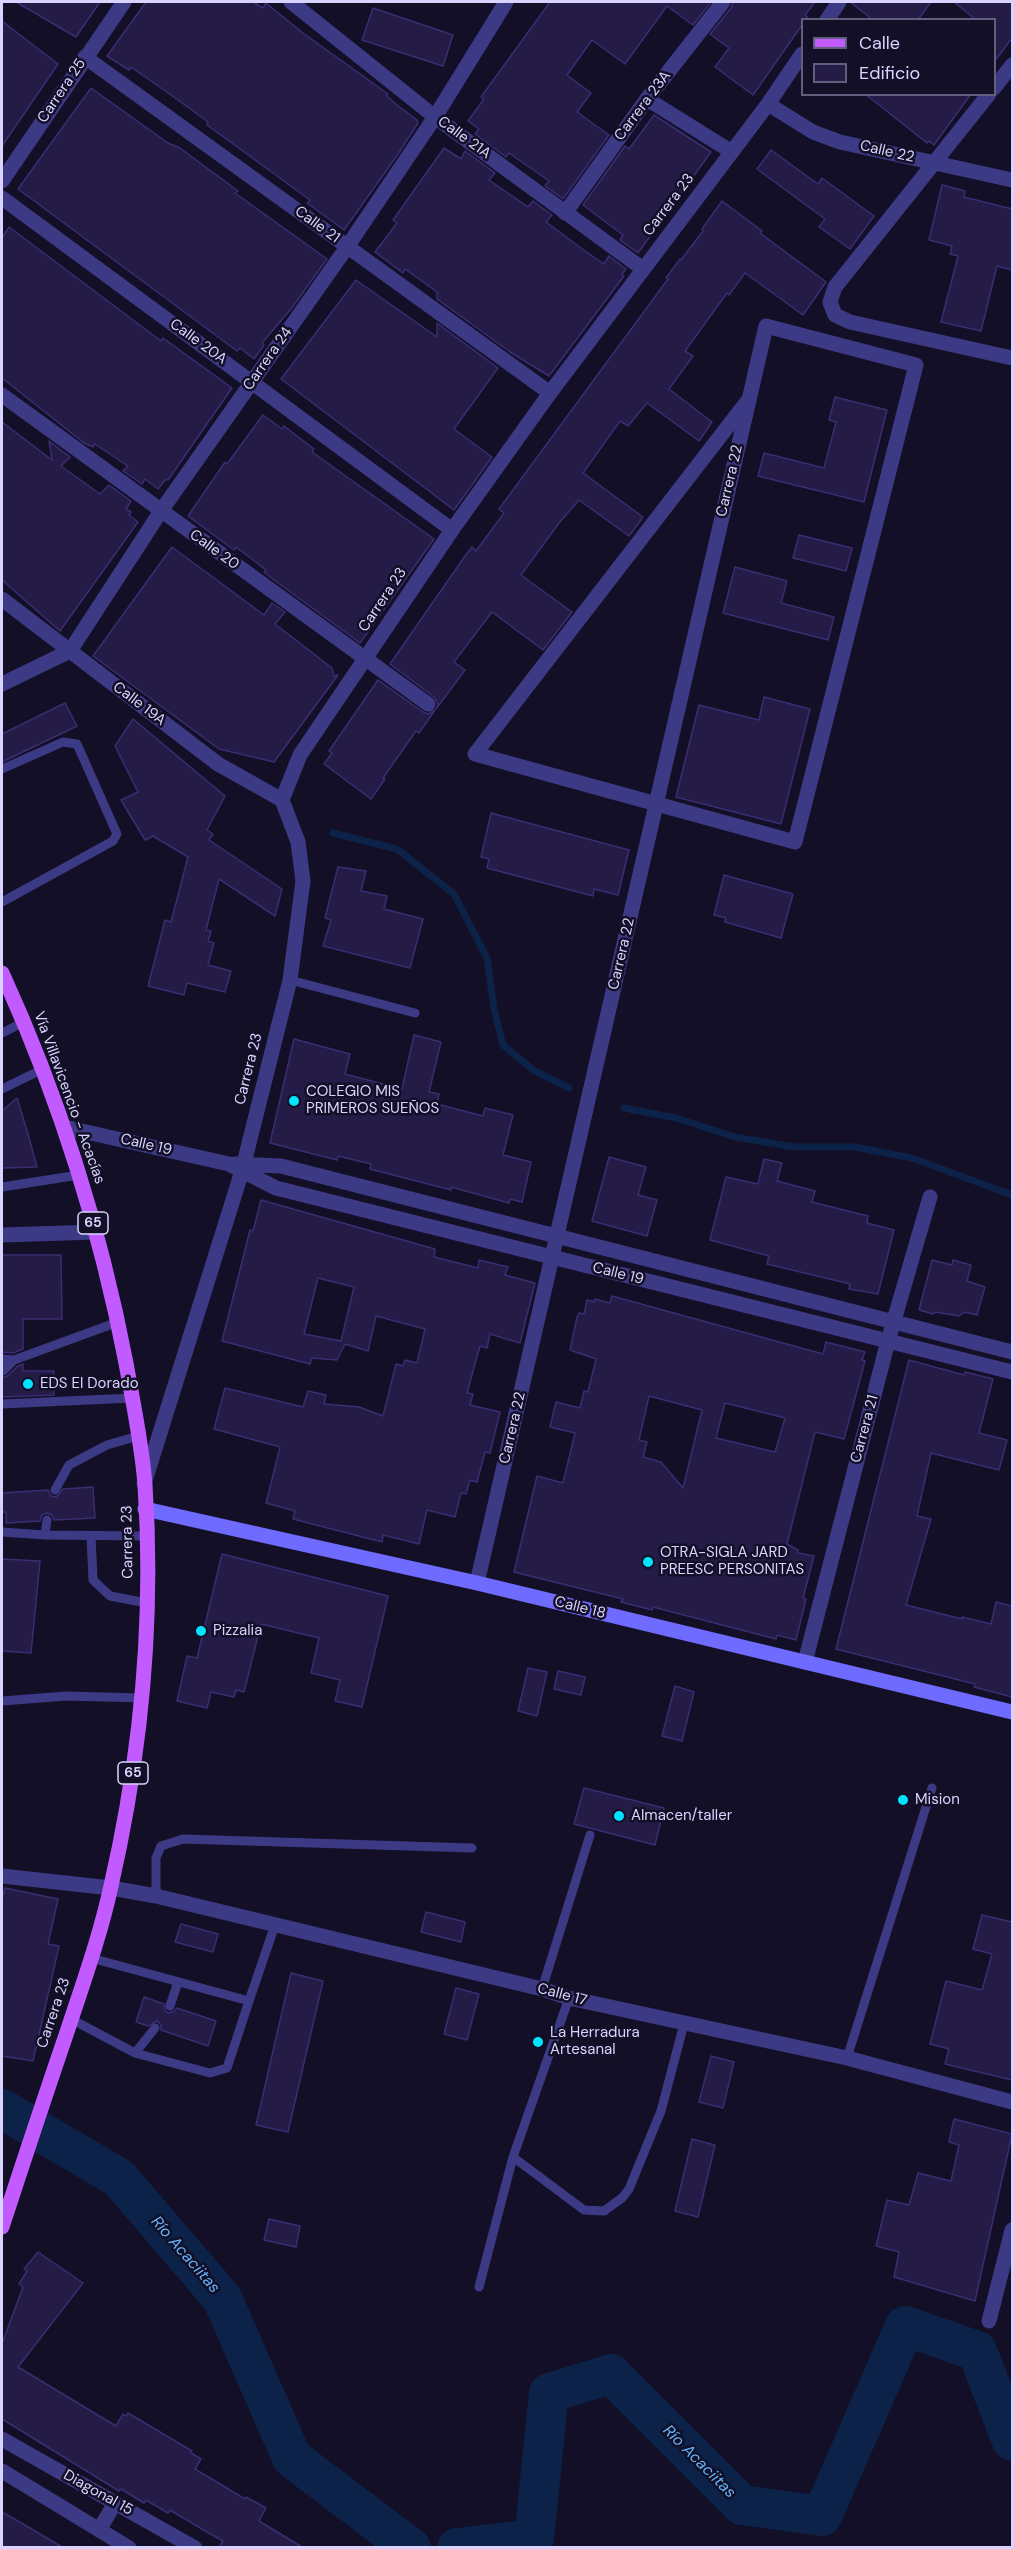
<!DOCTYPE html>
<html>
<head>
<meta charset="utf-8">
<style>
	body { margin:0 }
	#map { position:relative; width:1014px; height:2549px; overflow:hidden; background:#130f26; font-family:"DM Sans",sans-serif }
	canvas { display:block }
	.frame { position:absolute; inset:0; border:3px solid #d9d4ff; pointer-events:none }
	.legend { position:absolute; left:801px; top:18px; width:195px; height:78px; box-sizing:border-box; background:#130f26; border:2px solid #625e7d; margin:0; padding:8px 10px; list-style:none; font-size:18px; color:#d9d4ff }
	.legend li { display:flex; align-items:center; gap:12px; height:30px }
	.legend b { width:30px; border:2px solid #625e7d }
</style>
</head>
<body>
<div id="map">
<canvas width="1014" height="2549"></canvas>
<div class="frame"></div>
<ul class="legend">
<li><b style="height:8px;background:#c25bff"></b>Calle</li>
<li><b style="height:16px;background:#241b47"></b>Edificio</li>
</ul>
</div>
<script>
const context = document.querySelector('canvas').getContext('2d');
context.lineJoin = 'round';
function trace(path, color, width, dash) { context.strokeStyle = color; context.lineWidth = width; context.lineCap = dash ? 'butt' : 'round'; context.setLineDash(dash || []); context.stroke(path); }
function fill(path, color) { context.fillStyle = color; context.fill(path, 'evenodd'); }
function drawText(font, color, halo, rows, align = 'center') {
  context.font = font + ' "DM Sans",sans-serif'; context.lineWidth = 5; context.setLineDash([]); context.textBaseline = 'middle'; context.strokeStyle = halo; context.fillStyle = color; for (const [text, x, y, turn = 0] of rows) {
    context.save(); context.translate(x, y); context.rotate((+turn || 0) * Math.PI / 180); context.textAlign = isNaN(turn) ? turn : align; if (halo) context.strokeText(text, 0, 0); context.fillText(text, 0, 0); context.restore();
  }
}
trace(new Path2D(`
	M333 833 397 849 454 894 487 958 494 1009 503 1045 533 1070 569 1088
	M624 1108 676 1118 735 1137 794 1147H855L912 1158 1012 1195`), '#0c2248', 7);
trace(new Path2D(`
	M2 2109 119 2178 222 2298 292 2458 411 2548
	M457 2548 534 2539 549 2393 611 2374 742 2505 822 2516 905 2326 977 2351 1012 2441`), '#0c2248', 40);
const building = new Path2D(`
	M16 2H100L76 37Z
	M146 2H253L263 8 266 3 303 33 388 94 387 96 397 105 417 120 418 123 396 157 344 230 307 203 310 200 207 125 208 122 178 100 131 67 129 70 107 56Z
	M550 2H711L693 25 667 6 625 64 592 40 567 75 591 93 577 112 609 135 563 199 545 186 549 181 509 153 506 157 475 134 479 129 468 121 484 99 481 97Z
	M733 2H815L805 15 808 18 802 20V25L753 95 715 67 729 48 710 34 731 8Z
	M850 2H931L918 20H873Z
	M954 2H1012V38L994 62V20H976Z
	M373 8 453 35 443 66 362 40Z
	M2 21 58 64 2 146Z
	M91 88 168 143 180 148 238 191 235 193 327 259 291 309 262 343 264 345 254 359 240 348 237 351 18 189Z
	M865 94H971L934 145 929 141 927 143Z
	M654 115 711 152 638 253 620 240 623 235 583 205 625 146 629 149Z
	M444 148 461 159 465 151 495 173 489 180 528 207 533 201 552 215 546 222 585 251 604 264 609 256 626 269 622 274 624 276 549 376 510 352 437 299V292L405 269 403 273 375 252 397 223 393 220Z
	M771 150 818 184 822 178 874 216 850 249 819 227 825 219 757 169Z
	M942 185 965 191 964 197 1012 209V270L997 266 981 331 941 322 958 256 950 254 952 246 929 240Z
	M722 201 762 231 760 233 826 282 803 315 745 273 729 295 727 293 685 351 693 356 669 389 712 422 699 441 647 403 628 426 620 421 583 473 643 517 629 536 579 500 559 523 521 575 572 612 543 650 492 612 454 662 465 670 436 709 438 704 434 697 390 664 465 556 472 547 476 551 504 513 499 509 668 279 666 278 680 259 681 260 703 231 702 229Z
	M9 227 161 341 163 338 232 388 168 480 166 479 158 489 145 479 142 484 123 471 128 466 95 444 93 447 84 443 2 378V238Z
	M356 280 437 337V323L498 368 454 429 492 457 454 510 281 379Z
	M835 397 887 410 864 502 758 476 764 453 824 468 836 422 829 420Z
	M263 415 282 429 284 426 314 449 312 452 434 539 360 643 274 580 264 572 266 570 236 547 234 550 188 516 225 462 227 464Z
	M2 422 52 460 49 441 70 457 61 466 100 494 109 485 131 501 126 509 131 512 129 515 138 522 60 631 2 580Z
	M799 535 852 548 846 571 793 558Z
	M172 547 264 615 272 603 285 612 275 624 332 668 334 676 338 675 274 762 219 749 93 656Z
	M735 567 787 581 781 603 834 617 828 640 723 613Z
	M378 680 423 712 428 714 435 710 419 733 416 731 383 778 385 779 371 799 324 764 332 753 329 751Z
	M764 697 810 709 781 824 676 797 699 705 759 720Z
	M65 703 77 726 2 762V734Z
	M133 719 225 796 207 830 213 834 209 840 282 889 275 916 219 879 206 930 211 931 208 941 214 943 208 965 231 971 225 992 187 983 184 995 148 986 165 920 171 922 188 857 153 836 145 840 121 800 138 792 115 746Z
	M491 813 629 850 618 895 594 889 593 896 487 868 489 859 481 857Z
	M338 867 366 871 361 891 387 896 384 909 423 919 410 968 323 946 331 920 325 918Z
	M724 875 793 894 781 938 725 922 726 918 714 915Z
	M414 1035 441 1042 429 1092 439 1094 437 1104 483 1116 485 1108 513 1115 503 1155 531 1162 522 1202 510 1199 509 1203 451 1187V1190L370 1169 371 1164 338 1156 337 1160 270 1143 294 1039 350 1054 345 1074 402 1089Z
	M17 1098 28 1134 37 1167 2 1168V1111Z
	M609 1157 646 1167 638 1195 657 1200 647 1236 592 1221Z
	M764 1159 782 1163 777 1181 815 1191 812 1202 868 1216 867 1223 894 1230 878 1294 849 1289 850 1284 767 1264 769 1256 710 1240 726 1177 758 1184Z
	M261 1200 435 1249 434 1257 478 1268 479 1260 508 1267 505 1275 535 1283 520 1343 490 1334 487 1348 480 1346 467 1393 473 1394 470 1405 500 1412 490 1453 485 1452 477 1482 470 1480 466 1494 461 1493 455 1517 427 1510 419 1544 383 1535 382 1542 293 1519 295 1511 266 1503 280 1447 214 1429 225 1388 303 1407 308 1391 326 1395 324 1404 359 1407 383 1416 396 1364 403 1366 405 1360 417 1363 425 1329 376 1316 368 1351 345 1344 337 1360 312 1358 310 1364 222 1341 250 1230 253 1231ZM318 1278 354 1287 341 1341 304 1334Z
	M2 1255H61L62 1319H23V1349L13 1353 2 1352Z
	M932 1260 952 1265 953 1260 971 1265 967 1281 985 1287 977 1315 965 1312 959 1316 935 1312 933 1314 919 1310Z
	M612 1296 823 1354 826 1342 865 1352 862 1360 865 1361 844 1439 815 1432 787 1544 798 1550V1553L814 1556 803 1598 806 1599 796 1640 777 1635 776 1639 653 1607 652 1610 621 1602 623 1599 514 1572 537 1476 563 1483 575 1433 550 1427 556 1402 580 1408 584 1391 588 1392 596 1359 570 1350 577 1317 579 1313 584 1314 587 1300 594 1302 595 1299 610 1303ZM649 1396 702 1410 683 1488 661 1462 643 1457 647 1442 639 1440ZM725 1403 785 1418 775 1452 716 1438Z
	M909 1360 964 1375 965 1372 993 1379 979 1433 1007 1440 999 1470 931 1453 917 1516 931 1519 906 1605 962 1619V1617L991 1624 996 1602 1012 1606V1697L974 1687 975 1684 836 1649Z
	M23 1364V1371H54V1395L2 1397V1378L7 1376 18 1366Z
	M93 1487 95 1518 54 1520 52 1515 47 1513 42 1515 40 1521 6 1523V1512H2V1493L48 1490 51 1496 56 1497 63 1489Z
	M222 1554 388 1596 362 1707 335 1701 340 1680 311 1673 319 1638 261 1624 244 1692 236 1690 234 1697 211 1692 207 1708 177 1701 187 1656 197 1658Z
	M2 1559 40 1561 31 1653 2 1651Z
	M528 1668 547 1672 537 1716 518 1711Z
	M558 1671 585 1677 581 1695 554 1689Z
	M675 1686 694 1692 682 1741 662 1736Z
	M584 1788 664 1808 655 1845 574 1824Z
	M5 1888 58 1899 48 1944 59 1946 33 2061 2 2056V1900Z
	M426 1912 465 1922 461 1942 421 1932Z
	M982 1915 1012 1922V2080L945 2064 949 2049 930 2044 946 1981 982 1990 992 1954 973 1949Z
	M181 1924 218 1934 213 1952 175 1942Z
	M291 1973 323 1981 288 2132 256 2125Z
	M456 1988 479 1994 467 2040 444 2034Z
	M144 1997 164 2004 165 2010 168 2013 174 2011 177 2008 216 2021 208 2046 161 2030V2025L157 2021 148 2026 136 2022Z
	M711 2056 734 2062 723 2108 699 2102Z
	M954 2119 1012 2134 975 2301 894 2277 899 2252 876 2246 887 2200 909 2205 918 2173 951 2181 959 2145 949 2142Z
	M692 2139 715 2145 698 2217 675 2211Z
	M269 2219 300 2226 296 2247 264 2240Z
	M38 2252 83 2283 18 2367 116 2426 123 2414 126 2416 128 2413 192 2451 191 2453 201 2459 195 2469 245 2499 246 2497 266 2508 259 2521 302 2547H219L223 2541 207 2532 170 2510 168 2513 146 2500 144 2503 121 2489 119 2491 2 2419V2344L23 2287 19 2284 27 2271 24 2269Z
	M2 2512 30 2528 62 2547H2Z`);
fill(building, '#241b47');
trace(building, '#3b2d73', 1.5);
trace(new Path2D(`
	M2 769 63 742 77 744 117 834 113 841 2 902
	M290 980 415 1013
	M2 1033 24 1022
	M2 1089 43 1069
	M2 1187 79 1175
	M2 1359 14 1360
	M3 1371 14 1360 118 1322
	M2 1404 132 1398
	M55 1490 69 1465 107 1445 138 1436
	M2 1532 45 1535 147 1536
	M45 1535 47 1520
	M91 1536 93 1580 110 1596 147 1603
	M2 1701 66 1696 142 1698
	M156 1896V1858L161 1846 183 1839 472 1848
	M91 1958 249 2001 275 1925
	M542 1989 590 1835
	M170 2006 178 1982
	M71 2019 135 2053 210 2073 227 2068 249 2001
	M135 2053 155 2028
	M847 2058 932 1788
	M513 2157 584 2210 604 2211 622 2198 629 2189 661 2111 684 2024
	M479 2287 513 2157 569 1998`), '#3d3a85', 9);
trace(new Path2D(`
	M291 2 435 117 643 269
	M827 20 839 2
	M85 57 550 393
	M994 88 1012 65
	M989 94 835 287 830 302 835 315 850 322 1012 358
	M647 99 732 152
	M768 104 813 132 840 142 1012 180
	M2 181 124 2
	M2 198 452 530
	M565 213 647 99 723 2
	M2 395 428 704
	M2 599 218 764 282 800
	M2 684 70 651 161 511 347 247 435 117 506 2
	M64 1127 229 1164 276 1188 1012 1372
	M235 1164 281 1166 1012 1352
	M2 1235 96 1232
	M144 1484 242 1171 290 980 303 881 298 842 282 800 300 755 452 530 550 393 768 104 802 54
	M477 1583C574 1164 671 745 766 326L916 365 795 842 475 754 749 399
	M805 1662 888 1341 930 1197
	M2 1876 111 1888 156 1896 542 1989 569 1998 847 2058 1012 2102
	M989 2321 1012 2230
	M2 2439 195 2548
	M2 2471 129 2548
	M99 2530 115 2503`), '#3d3a85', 15);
trace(new Path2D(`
	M145 1509 477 1583 1012 1712`), '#6f6bff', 15);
trace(new Path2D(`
	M2 973C59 1097 100 1228 126 1363 133 1403 142 1444 145 1485 154 1619 141 1755 111 1886 100 1937 82 1986 66 2035 44 2099 23 2163 2 2227`), '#c25bff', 15);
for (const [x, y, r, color] of [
	[294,1101,6,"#00e5ff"],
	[28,1384,6,"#00e5ff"],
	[648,1562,6,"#00e5ff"],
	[201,1631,6,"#00e5ff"],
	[903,1800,6,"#00e5ff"],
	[619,1816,6,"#00e5ff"],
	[538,2042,6,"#00e5ff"]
]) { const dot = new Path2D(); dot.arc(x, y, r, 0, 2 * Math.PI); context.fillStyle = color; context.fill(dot); trace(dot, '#130f26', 2); }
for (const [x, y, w] of [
	[93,1223,30],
	[133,1773,30]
]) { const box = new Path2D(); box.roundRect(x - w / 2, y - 11, w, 22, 4.5); context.fillStyle = '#130f26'; context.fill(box); trace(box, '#d9d4ff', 1.5); }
drawText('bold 14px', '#d9d4ff', null, [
	["65",93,1223],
	["65",133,1773]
]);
drawText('15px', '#d9d4ff', '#130f26', [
	["Carrera 25",62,91,-56],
	["Carrera 23A",643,106,-53],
	["Calle 21A",464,138,36],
	["Calle 22",887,152,13],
	["Carrera 23",669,205,-53],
	["Calle 21",317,225,36],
	["Calle 20A",198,342,36],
	["Carrera 24",268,359,-55],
	["Carrera 22",730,481,-77],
	["Calle 20",214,550,36],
	["Carrera 23",383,600,-56],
	["Calle 19A",139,704,37],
	["Carrera 22",622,954,-77],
	["Carrera 23",249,1069,-76],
	["Vía Villavicencio - Acacías",69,1098,70],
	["Calle 19",146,1145,13],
	["Calle 19",618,1274,14],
	["Carrera 22",513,1428,-77],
	["Carrera 21",865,1429,-75],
	["Carrera 23",128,1542,-91],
	["Calle 18",580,1608,14],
	["Calle 17",562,1995,15],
	["Carrera 23",54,2013,-71],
	["Diagonal 15",98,2493,29]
]);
drawText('15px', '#d9d4ff', '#130f26', [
	["COLEGIO MIS",306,1092],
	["PRIMEROS SUEÑOS",306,1109],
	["EDS El Dorado",40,1384],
	["OTRA-SIGLA JARD",660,1553],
	["PREESC PERSONITAS",660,1570],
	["Pizzalia",213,1631],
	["Mision",915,1800],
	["Almacen/taller",631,1816],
	["La Herradura",550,2033],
	["Artesanal",550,2050]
], 'left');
drawText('italic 16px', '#62b6ff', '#130f26', [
	["Río Acaciitas",185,2255,49],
	["Río Acaciitas",699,2462,45]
]);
</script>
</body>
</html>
